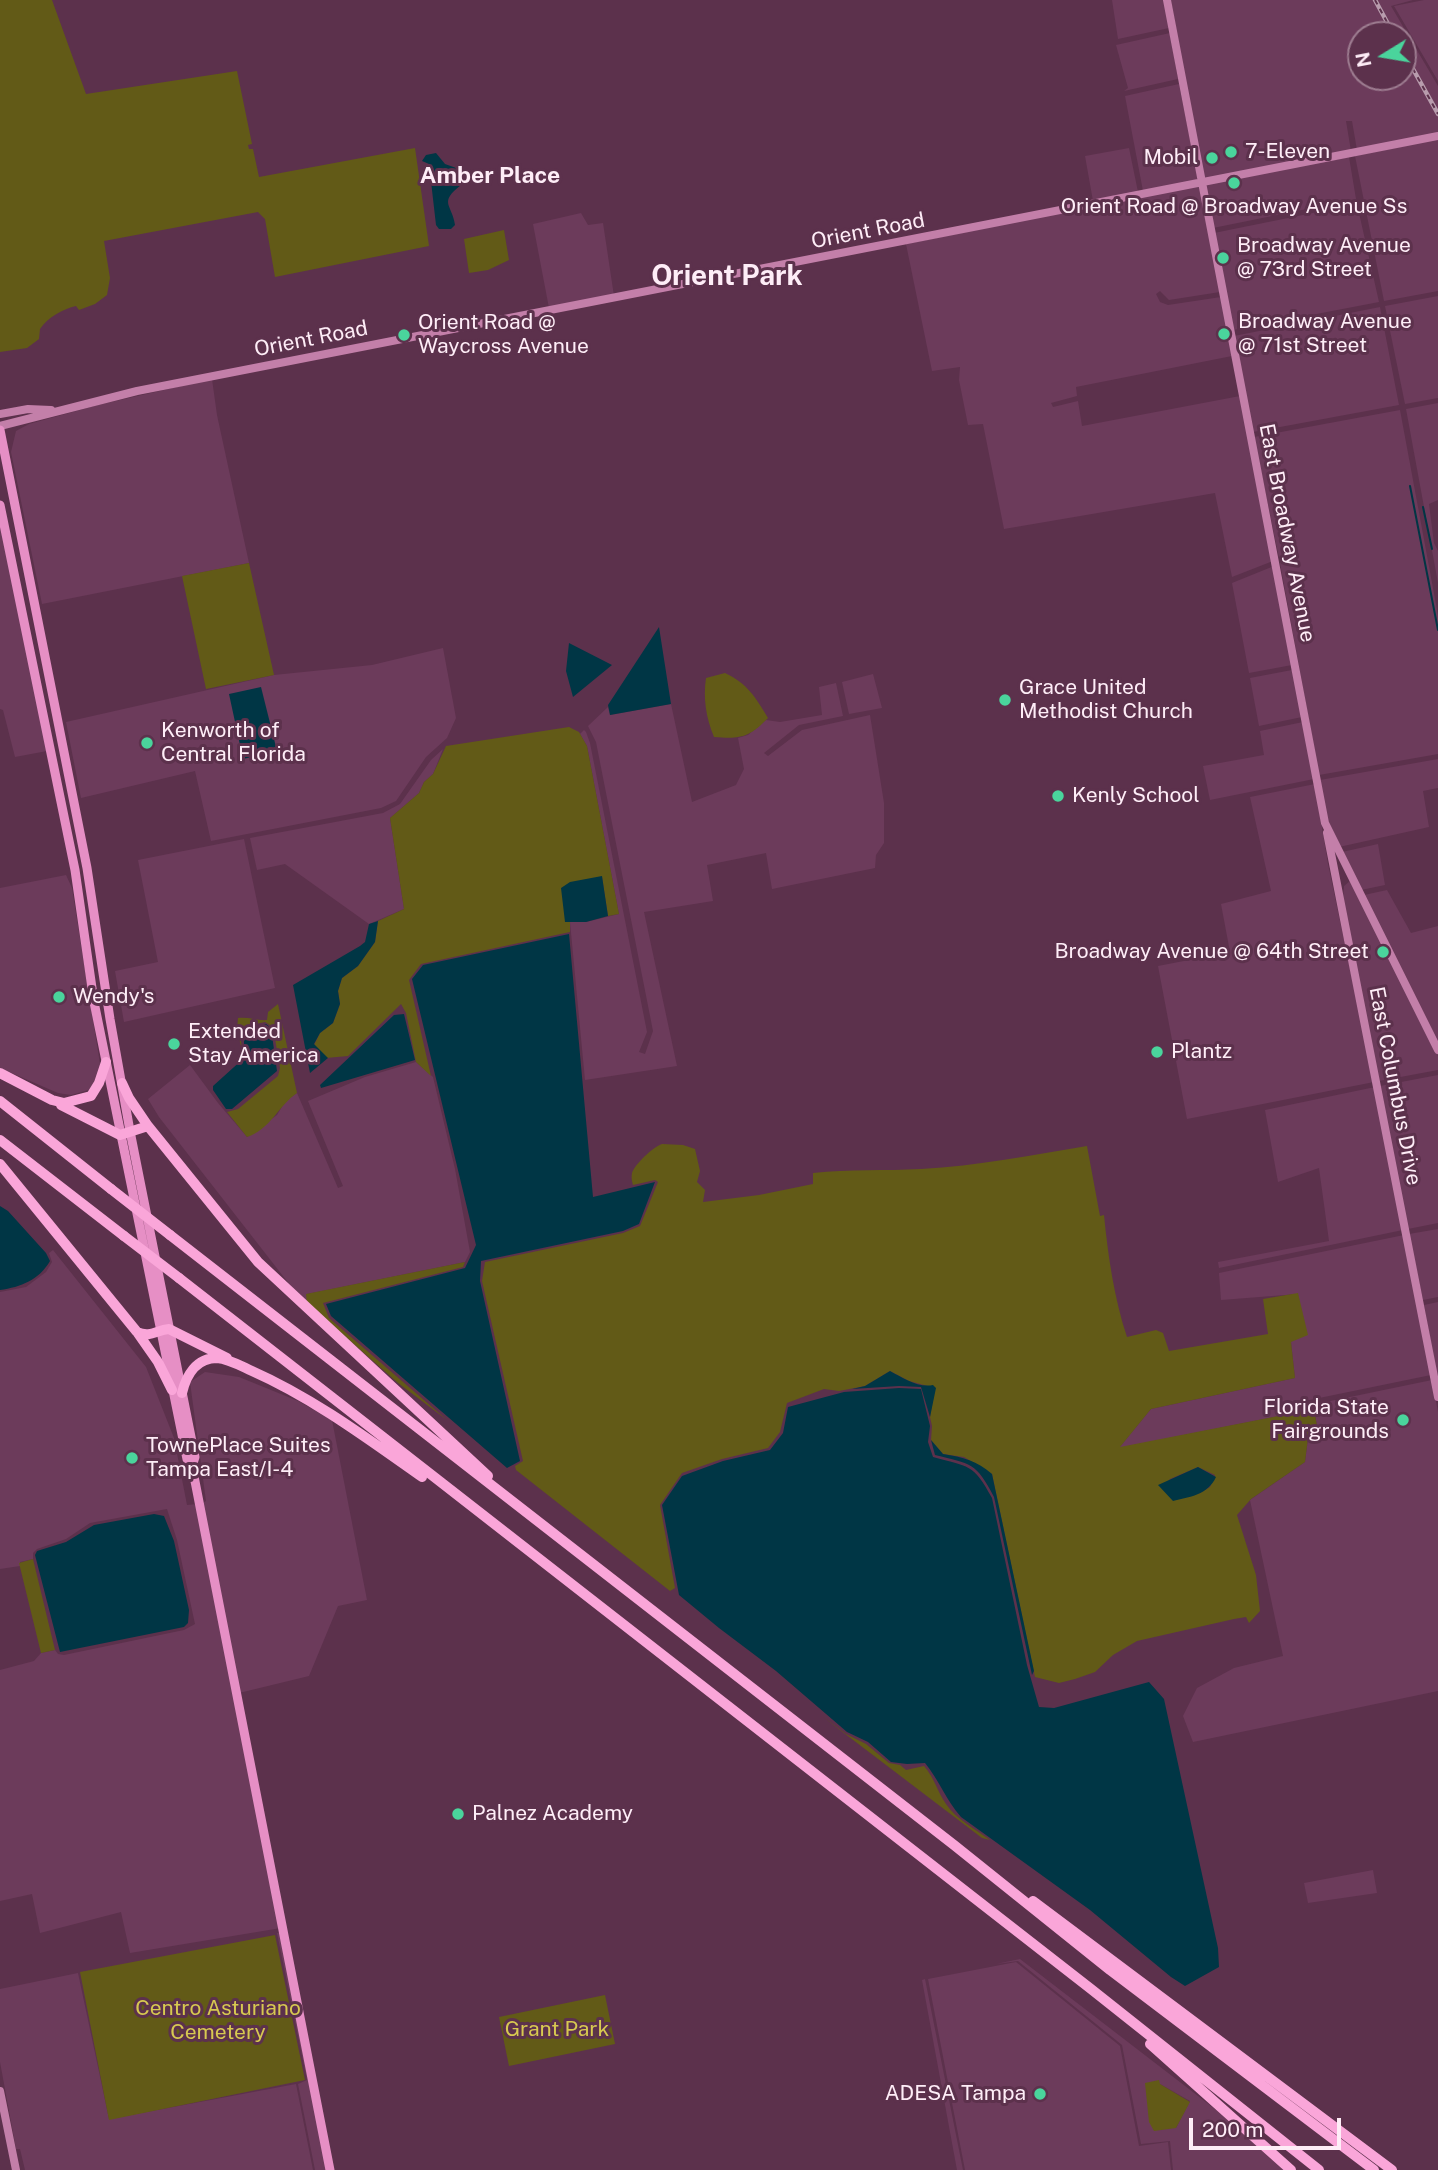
<!DOCTYPE html>
<html>
<head>
<meta charset="utf-8">
<style>
	body { margin:0 }
	#map { position:relative; width:1438px; height:2170px; overflow:hidden; background:#5c314c; font-family:"Public Sans",sans-serif }
	canvas { display:block }
	.north { position:absolute; left:1347px; top:21px; width:70px; height:70px; box-sizing:border-box; background:#5c314c; border:2px solid #9d7c90; border-radius:50%; rotate:259deg; font-size:19px; font-weight:700; line-height:28px; text-align:center; color:#feedf7 }
	.north::after { content:''; display:block; margin:auto; width:24px; height:32px; background:#4ad49c; clip-path:polygon(50% 0,100% 100%,50% 72%,0 100%) }
	.scale { position:absolute; left:1189px; top:2118px; width:152px; height:32px; box-sizing:border-box; border:4px solid #feedf7; border-top:0; padding-left:9px; font-size:21px; line-height:24px; white-space:nowrap; color:#feedf7; -webkit-text-stroke:5px #5c314c; paint-order:stroke }
</style>
</head>
<body>
<div id="map">
<canvas width="1438" height="2170"></canvas>
<div class="north">N</div>
<div class="scale">200 m</div>
</div>
<script>
const context = document.querySelector('canvas').getContext('2d');
context.lineJoin = 'round';
function fill(path, color) { context.fillStyle = color; context.fill(path, 'evenodd'); }
function trace(path, color, width, dash) { context.strokeStyle = color; context.lineWidth = width; context.lineCap = dash ? 'butt' : 'round'; context.setLineDash(dash || []); context.stroke(path); }
function drawText(font, color, halo, rows, align = 'center') {
  context.font = font + ' "Public Sans",sans-serif'; context.lineWidth = 6; context.setLineDash([]); context.textBaseline = 'middle'; context.strokeStyle = halo; context.fillStyle = color; for (const [text, x, y, turn = 0] of rows) {
    context.save(); context.translate(x, y); context.rotate((+turn || 0) * Math.PI / 180); context.textAlign = isNaN(turn) ? turn : align; if (halo) context.strokeText(text, 0, 0); context.fillText(text, 0, 0); context.restore();
  }
}
fill(new Path2D(`
	M1112 0H1164L1169 28 1118 39Z
	M1171 0H1413L1391 6 1438 86V134L1357 150 1352 121H1346L1351 151 1203 179ZM1361 35H1403V77H1361Z
	M1424 0H1438V81L1394 6Z
	M1170 33 1178 79 1124 91 1128 88 1116 45Z
	M1179 84 1198 180 1143 191 1125 96Z
	M1438 139V291L1384 301 1355 156Z
	M1129 148 1138 192 1093 201 1085 156Z
	M1349 157 1356 199 1213 228 1204 184Z
	M1199 185 1220 292 1169 300 1160 291 1156 294 1160 302 1168 305 1221 297 1232 356 1076 387 1077 396 1051 403 1053 407 1078 401 1082 426 1240 396 1273 561 1232 577 1215 493 1004 529 983 424 968 425 959 380 960 367 932 371 906 244Z
	M1357 204 1379 302 1233 330 1214 233Z
	M581 213 588 225 603 223 614 296 549 308 533 224Z
	M1438 296V398L1405 404 1385 306Z
	M1380 307 1399 405 1253 432 1234 336Z
	M212 379 217 415 249 563 42 604 11 452 16 431 29 424 98 405Z
	M1438 403V500L1429 504 1434 543 1438 551V583L1406 409Z
	M1400 410 1438 615V754L1319 775 1280 563 1254 437Z
	M0 524 47 751 15 757 3 710 0 709Z
	M1274 566 1292 665 1249 673 1232 583Z
	M443 648 456 718 447 738 426 757 396 801 381 808 211 841 195 771 81 798 66 722 274 675 372 665Z
	M1292 670 1302 717 1259 726 1250 678Z
	M873 674 882 708 849 714 842 682Z
	M836 683 843 716 799 725 764 753 768 756 802 730 870 715 884 803V843L876 855 875 868 772 889 766 853 707 865 713 901 644 912 677 1066 585 1080 570 922H586L619 914 587 746 580 734 584 730 586 732 590 743 647 1032 639 1052 645 1054 653 1031 596 742 588 726 608 707 610 715 671 704 692 802 736 785 744 769 738 738 748 735 766 720 780 722 822 715 819 687Z
	M1303 722 1314 779 1210 800 1203 766 1264 755 1260 731Z
	M443 749 433 774 424 782 419 793 390 818 404 909 369 924 285 864 257 870 250 838 383 813 400 804 431 760Z
	M1438 759V788L1423 791 1429 827 1339 847 1328 823 1320 780Z
	M1315 784 1328 864 1374 1082 1187 1119 1158 966 1230 952 1221 904 1271 891 1250 797Z
	M244 839 275 988 124 1022 115 971 158 962 138 860Z
	M1378 844 1385 885 1361 890 1342 852Z
	M66 875 72 888 101 1070 92 1089 71 1095 58 1093 0 1068V888Z
	M1350 881 1438 1056V1070L1379 1081 1343 898 1344 886Z
	M1387 890 1411 933 1438 926V1043L1364 895Z
	M416 1062 433 1077 455 1169 470 1252 465 1262 307 1294V1303L297 1294 159 1117 148 1099 190 1065 218 1103 247 1137 277 1115 286 1100 297 1093 338 1188 343 1186 308 1101 365 1077Z
	M1438 1075V1223L1408 1229 1380 1086Z
	M1375 1087 1403 1230 1219 1268 1218 1262 1329 1241 1319 1168 1278 1182 1265 1110Z
	M1438 1229V1297L1423 1300 1409 1234Z
	M1404 1235 1431 1375 1290 1404 1292 1409 1432 1380 1438 1412V1691L1193 1742 1183 1716 1197 1688 1234 1668 1283 1656 1250 1500 1305 1462 1308 1438 1317 1426 1314 1409 1119 1448 1151 1409 1295 1378 1291 1342 1298 1294 1221 1300 1219 1273Z
	M53 1250 146 1367 174 1438 187 1505 197 1504 281 1928 130 1953 121 1912 40 1933 32 1894 0 1901V1670L34 1661 41 1653 55 1650 58 1654 64 1655 184 1630 195 1624 177 1540 167 1509 90 1523 66 1539 37 1549 33 1553V1559L20 1562V1566L0 1569V1292L26 1287 46 1272 52 1262 49 1253Z
	M1438 1302V1380L1424 1305Z
	M205 1372 239 1377 298 1401 332 1420 367 1600 338 1606 309 1676 239 1693 203 1503 206 1501 190 1382Z
	M1373 1870 1377 1893 1308 1903 1304 1883Z
	M277 1933H282L327 2170H315L298 2084 307 2080Z
	M1020 1959 1224 2116 1287 2170H1173L1170 2141 1141 2144 1122 2045 1018 1961 996 1964ZM1160 2084 1190 2101 1176 2128Z
	M1016 1962 1120 2046 1139 2146 1168 2142 1171 2170H965L928 1979Z
	M78 1973 109 2119 296 2084 313 2170H25L20 2149H16L0 2062V1989Z
	M925 1979 963 2170H957L922 1980Z`), '#6c3b5b');
fill(new Path2D(`
	M0 0H52L86 94 237 71 252 144 248 145 249 149H253L259 177 415 148 429 246 275 277 265 219 258 212 104 241 110 278 107 295 95 304 79 310 76 306C63 309 48 317 40 329L39 339 27 348 0 352Z
	M504 230 509 260 488 270 469 273 464 239Z
	M249 563 274 675 206 689 182 576Z
	M725 673C747 683 756 698 768 718 749 738 740 739 714 737 706 718 703 698 706 678Z
	M569 727 579 732 587 746 619 914 608 916 602 877 565 921 570 922V932L421 964 409 980 431 1076 416 1062 406 1013 401 1004 348 1056 326 1058 314 1045 320 1033 333 1023 340 1004 338 991 342 978 358 966 375 942 378 921 404 909 390 818 419 793 424 782 433 774 446 746Z
	M278 1004 297 1093C279 1105 270 1130 247 1137L227 1112 238 1109 278 1076 280 1068 273 1027 265 1022 242 1027 240 1032 242 1050 237 1030 238 1018C250 1017 258 1021 267 1020L268 1012Z
	M662 1144 683 1145 695 1149 700 1171 697 1182 705 1190 703 1202 759 1195 813 1184V1173C849 1169 885 1171 921 1169 977 1166 1032 1155 1087 1146L1100 1216 1104 1215C1108 1255 1114 1298 1127 1337L1156 1330 1163 1333 1169 1351 1268 1334 1263 1299 1298 1293 1308 1335 1291 1342 1295 1378 1151 1409 1120 1447 1314 1409 1317 1426 1308 1438 1305 1462 1251 1499 1237 1515 1256 1575 1260 1611 1249 1623 1246 1617 1234 1619 1137 1641 1113 1655 1095 1672 1075 1679 1059 1683 1035 1677 992 1474 964 1457 943 1454 931 1440 932 1426 930 1417 935 1388 909 1381 890 1371 865 1386 839 1391 824 1389 787 1403 780 1432 768 1448 722 1459 682 1473 660 1505 675 1588 670 1591 516 1470 515 1466 523 1461 482 1281 485 1262 623 1233 640 1226 658 1182 655 1180 633 1185C632 1182 631 1177 632 1173 635 1164 653 1147 662 1144ZM1198 1467 1215 1475 1210 1487 1200 1493 1186 1497 1179 1498 1169 1496 1162 1488 1170 1479Z
	M465 1262 463 1267 323 1303 329 1318 447 1420 398 1383 307 1303 306 1294Z
	M33 1559 55 1650 41 1653 19 1563Z
	M822 1716 846 1734 866 1744 889 1763 900 1765 906 1770 924 1766C935 1779 937 1791 946 1804 956 1819 975 1829 990 1840L982 1838 840 1730Z
	M275 1935 305 2080 109 2120 80 1972Z
	M605 1995 615 2044 509 2066 499 2017Z
	M1159 2080 1160 2084 1190 2102 1176 2128 1154 2131 1149 2122 1145 2083Z`), '#625a17');
fill(new Path2D(`
	M436 153 445 164 459 169 462 174 461 185C438 203 452 204 455 225L451 229H439L436 225 429 164 422 161 426 155Z
	M659 627 671 704 610 715 608 705Z
	M569 643 612 665 573 697 566 671Z
	M261 687 277 751 243 759 229 694Z
	M602 876 608 916 586 922H565L561 888 570 882Z
	M378 921 375 942 358 966 342 978 338 991 340 1004 333 1023 320 1033 314 1044 328 1058 310 1073 293 985 360 946 365 942 369 924Z
	M569 934 593 1197 655 1182 639 1224 623 1231 481 1261 480 1281 520 1461 507 1468 331 1316 326 1304 465 1268 476 1245 412 979 423 965Z
	M404 1014 415 1060 321 1088 320 1085 394 1015Z
	M266 1024 271 1028 277 1071 232 1109H226L213 1090V1086L244 1058V1029Z
	M0 1206 8 1211 46 1253 50 1261C39 1280 21 1287 0 1290Z
	M890 1371C903 1378 918 1388 933 1385L936 1388 930 1417 921 1387 899 1386 852 1389 865 1386Z
	M899 1388 921 1389 930 1426 928 1442 933 1457C969 1467 973 1463 992 1498L1027 1665 1039 1707 1054 1708 1149 1682 1164 1699 1218 1948 1219 1967 1185 1986 1171 1977 1090 1910 961 1817C946 1800 939 1780 925 1763L907 1764 891 1762 868 1742 847 1732 776 1671 719 1628 679 1595 662 1505 682 1476 723 1461 770 1450 783 1433 788 1407 844 1392Z
	M931 1440 943 1454C963 1457 977 1461 992 1474L1034 1671 1032 1675 994 1497C976 1462 971 1464 935 1455Z
	M1198 1467 1216 1477C1208 1495 1189 1497 1173 1501L1158 1485Z
	M154 1514 164 1516 174 1541 189 1610 188 1623 184 1627 60 1652 35 1555 37 1551 66 1542 94 1525Z`), '#003645');
trace(new Path2D(`
	M1410 486 1438 630
	M1423 507 1432 549`), '#003645', 2);
trace(new Path2D(`
	M1167 0 1325 823 1438 1050
	M0 414 28 409 51 410
	M0 426 137 391 1438 136
	M1327 833 1438 1397
	M0 2091 16 2170`), '#c37fa9', 8);
trace(new Path2D(`
	M0 430 87 868 110 1019 130 1131 195 1457 192 1466
	M0 505 75 870 94 1002 187 1459 192 1466 330 2170`), '#e68fc5', 9);
trace(new Path2D(`
	M0 1073 52 1100 64 1103 91 1096 99 1083 106 1062
	M122 1083 129 1098 148 1126 258 1262 488 1476
	M0 1101 111 1189
	M61 1105 120 1135 148 1126
	M0 1140 124 1236
	M0 1164 137 1332 158 1362 172 1390
	M170 1235 954 1845 1110 1970 1374 2170
	M179 1278 1091 1989 1319 2170
	M137 1332C151 1338 156 1330 169 1329L227 1358
	M182 1393C186 1376 196 1358 217 1358 229 1359 241 1366 252 1371 313 1398 368 1439 422 1477
	M1033 1901 1392 2170
	M1150 2044 1291 2170`), '#faa6d9', 10);
const rail = new Path2D(`
	M1375 0 1394 35
	M1403 51 1438 114`);
trace(rail, '#b89cad', 4.5);
trace(rail, '#5c314c', 2, [5]);
trace(new Path2D(`
	M111 1189 170 1235
	M124 1236 179 1278`), '#faa6d9', 10);
for (const [x, y, r, color] of [
	[1231,152,7,"#4ad49c"],
	[1212,158,7,"#4ad49c"],
	[1234,183,7,"#4ad49c"],
	[1223,258,7,"#4ad49c"],
	[1224,334,7,"#4ad49c"],
	[404,335,7,"#4ad49c"],
	[1005,700,7,"#4ad49c"],
	[147,743,7,"#4ad49c"],
	[1058,796,7,"#4ad49c"],
	[1383,952,7,"#4ad49c"],
	[59,997,7,"#4ad49c"],
	[174,1044,7,"#4ad49c"],
	[1157,1052,7,"#4ad49c"],
	[1403,1420,7,"#4ad49c"],
	[132,1458,7,"#4ad49c"],
	[458,1814,7,"#4ad49c"],
	[1040,2094,7,"#4ad49c"]
]) { const dot = new Path2D(); dot.arc(x, y, r, 0, 2 * Math.PI); context.fillStyle = color; context.fill(dot); trace(dot, '#5c314c', 2.5); }
drawText('21px', '#feedf7', '#5c314c', [
	["7-Eleven",1245,152],
	["Mobil",1198,158,"right"],
	["Orient Road @ Broadway Avenue Ss",1234,207,"center"],
	["Broadway Avenue",1237,246],
	["@ 73rd Street",1237,270],
	["Broadway Avenue",1238,322],
	["@ 71st Street",1238,346],
	["Orient Road @",418,323],
	["Waycross Avenue",418,347],
	["Grace United",1019,688],
	["Methodist Church",1019,712],
	["Kenworth of",161,731],
	["Central Florida",161,755],
	["Kenly School",1072,796],
	["Broadway Avenue @ 64th Street",1369,952,"right"],
	["Wendy's",73,997],
	["Extended",188,1032],
	["Stay America",188,1056],
	["Plantz",1171,1052],
	["Florida State",1389,1408,"right"],
	["Fairgrounds",1389,1432,"right"],
	["TownePlace Suites",146,1446],
	["Tampa East/I-4",146,1470],
	["Palnez Academy",472,1814],
	["ADESA Tampa",1026,2094,"right"]
], 'left');
drawText('21px', '#feedf7', '#5c314c', [
	["Orient Road",868,231,-11],
	["Orient Road",311,339,-11],
	["East Broadway Avenue",1287,533,79],
	["East Columbus Drive",1395,1086,79]
]);
drawText('21px', '#d7c950', '#5c314c', [
	["Centro Asturiano",218,2009],
	["Cemetery",218,2033],
	["Grant Park",557,2030]
]);
drawText('bold 23px', '#feedf7', '#5c314c', [
	["Amber Place",490,176]
]);
drawText('bold 28px', '#feedf7', '#5c314c', [
	["Orient Park",727,276]
]);
</script>
</body>
</html>
